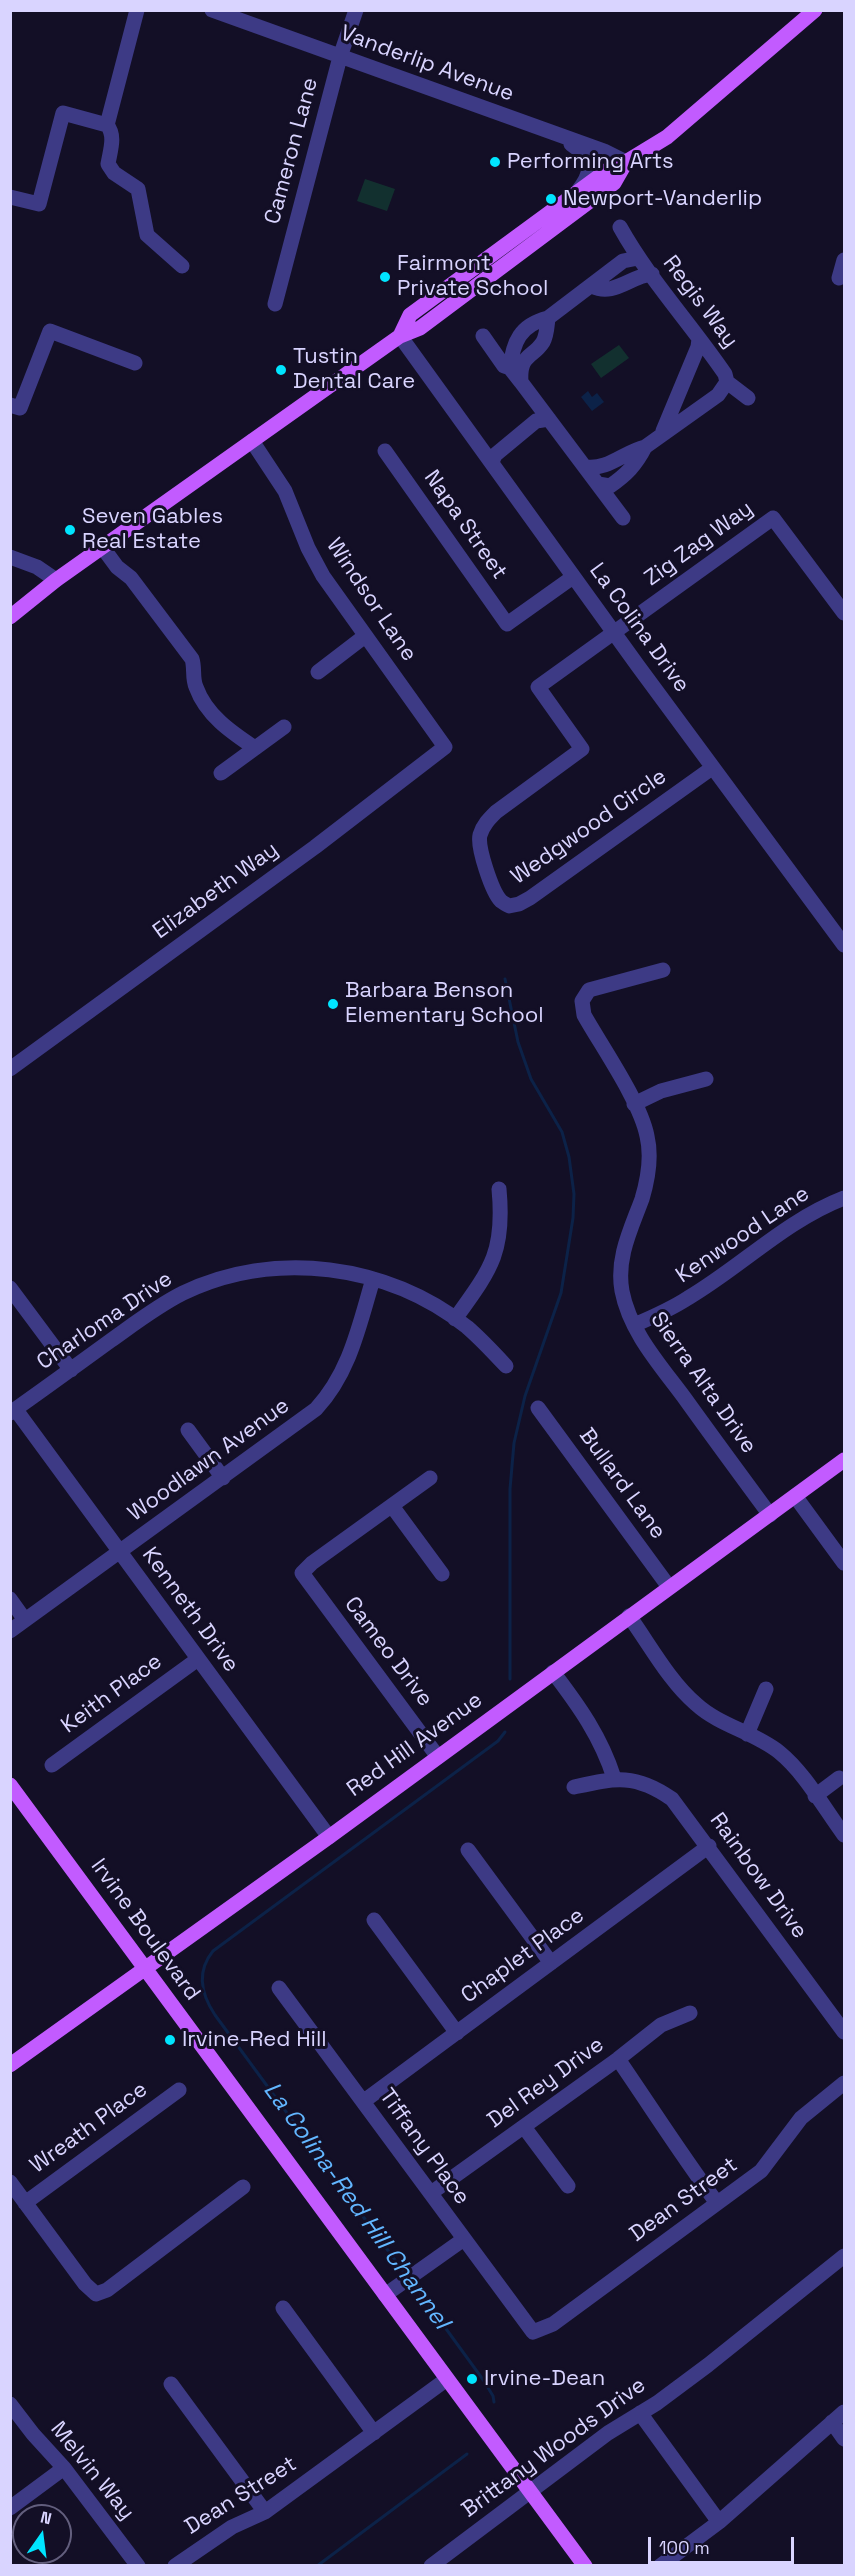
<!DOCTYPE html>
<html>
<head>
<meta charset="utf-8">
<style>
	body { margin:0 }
	#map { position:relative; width:855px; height:2576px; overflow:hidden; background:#130f26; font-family:"Space Grotesk",sans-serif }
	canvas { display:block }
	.frame { position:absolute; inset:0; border:12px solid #d9d4ff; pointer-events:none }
	.north { position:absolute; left:12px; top:2504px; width:60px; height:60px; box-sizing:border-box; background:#130f26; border:2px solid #625e7d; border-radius:50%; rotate:14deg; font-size:16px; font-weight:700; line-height:24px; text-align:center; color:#d9d4ff }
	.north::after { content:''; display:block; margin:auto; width:21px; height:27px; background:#00e5ff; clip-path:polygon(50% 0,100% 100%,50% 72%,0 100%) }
	.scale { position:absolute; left:648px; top:2537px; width:146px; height:27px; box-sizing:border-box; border:3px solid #d9d4ff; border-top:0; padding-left:8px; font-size:18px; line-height:21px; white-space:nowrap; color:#d9d4ff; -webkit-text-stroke:4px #130f26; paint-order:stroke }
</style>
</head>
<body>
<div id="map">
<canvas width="855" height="2576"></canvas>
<div class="frame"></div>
<div class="north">N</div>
<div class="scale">100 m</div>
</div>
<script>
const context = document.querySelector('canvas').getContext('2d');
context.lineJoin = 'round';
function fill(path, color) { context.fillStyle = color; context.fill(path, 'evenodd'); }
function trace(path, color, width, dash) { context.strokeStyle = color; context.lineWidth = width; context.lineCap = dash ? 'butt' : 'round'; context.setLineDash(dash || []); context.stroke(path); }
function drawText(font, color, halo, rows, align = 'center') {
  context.font = font + ' "Space Grotesk",sans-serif'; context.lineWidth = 6; context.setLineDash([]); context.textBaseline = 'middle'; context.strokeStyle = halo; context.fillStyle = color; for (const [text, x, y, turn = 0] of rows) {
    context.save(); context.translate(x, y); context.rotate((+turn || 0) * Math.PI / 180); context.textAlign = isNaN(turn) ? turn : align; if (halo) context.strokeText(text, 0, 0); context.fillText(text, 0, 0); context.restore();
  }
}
fill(new Path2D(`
	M365 179 395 189 387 211 357 201Z
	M619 345 629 358 601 378 591 364Z`), '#12302f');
fill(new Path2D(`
	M588 391 592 397 597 393 604 402 592 411 581 397Z`), '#0c2248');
trace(new Path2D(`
	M505 979 518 1042 531 1079 562 1132 569 1157 574 1194 573 1218 561 1293 525 1396 514 1443 510 1489V1679
	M406 2275 215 2015C201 1994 196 1972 213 1951L498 1741 505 1732
	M412 2282 484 2381 493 2396 494 2402
	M317 2566 467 2454`), '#0c2248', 3);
trace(new Path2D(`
	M212 10 604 151 626 162
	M107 125C116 136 110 151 108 164L114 173 138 189 147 235 182 266
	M107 125 137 10
	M571 144C593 159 594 170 578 191
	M10 197 39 204 63 113 107 125
	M620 227C649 279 691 324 725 374L727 382 748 398
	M839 278 844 260
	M592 286C614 297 630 276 652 274
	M275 304 340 57 356 10
	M400 336 638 666 844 945
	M483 336 504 366 510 368 521 382 623 518
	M510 368C513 342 520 325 548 318L623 261 638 258
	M521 382C519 354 533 358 543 342 547 335 547 326 548 318
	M10 405 20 408 50 331 135 363
	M663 431 698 347 699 339
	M385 451 507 624 573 577
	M492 462 495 455 536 421 549 419
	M586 467C608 470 624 452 645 447L718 395 727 382
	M598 484 610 486C626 475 636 465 645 447
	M103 548 117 567 131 578 192 659C195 668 192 678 196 687 206 715 231 732 255 748
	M10 557 37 567 56 580
	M318 672 365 636
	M712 768 530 898 519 904 509 906C508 906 501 901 501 901 492 892 477 847 480 835 483 825 489 819 496 812L582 749 538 687 773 518 844 613
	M221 773 284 727
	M663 970 589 990 582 1001 584 1015C602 1047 640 1101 647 1136 652 1157 648 1179 642 1199 631 1229 616 1258 622 1291 630 1333 662 1367 686 1400 714 1439 742 1477 770 1515
	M10 1069 315 847 445 747 323 576 308 548 285 491 252 441
	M634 1104 661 1091 706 1079
	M10 1288 71 1370
	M455 1319C491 1269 505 1252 499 1189
	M634 1325C653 1317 671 1309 688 1298 742 1266 785 1221 844 1198
	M538 1408 669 1587
	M16 1410 329 1837
	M10 1413C44 1389 77 1365 110 1341 134 1324 157 1306 183 1293 274 1249 388 1264 467 1327 481 1339 493 1352 506 1366
	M188 1430 223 1478
	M430 1478 312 1563 302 1573 438 1757
	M795 1496 844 1563
	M392 1506 442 1574
	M10 1599 25 1620
	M629 1616C650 1645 669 1681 696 1704 720 1726 754 1732 779 1752 805 1773 824 1808 844 1835
	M10 1631 316 1409C350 1372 359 1326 373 1279
	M553 1672C579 1706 601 1737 614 1778
	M747 1734 766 1689
	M52 1765 198 1659
	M574 1787C615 1778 635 1773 672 1799L844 2032
	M815 1796 839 1778
	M468 1850 551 1963
	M374 1920 457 2033
	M279 1988 533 2332 553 2324 761 2171 801 2118 844 2083
	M618 2059C651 2107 682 2156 717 2203
	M364 2101 709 1846
	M524 2127 568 2186
	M10 2182 85 2284 96 2294 107 2290 243 2187
	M431 2193 618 2059 661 2025 690 2013
	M25 2203 179 2090
	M385 2295 464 2239
	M283 2308 374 2433
	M171 2384 265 2512
	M10 2404 33 2434 64 2468 138 2566
	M640 2413 719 2522
	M832 2422 844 2439
	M10 2508 64 2468
	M175 2566 232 2527 265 2512 447 2379
	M431 2566 608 2433 657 2403 708 2365 844 2256
	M660 2566 719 2522 844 2412`), '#3d3a85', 15);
trace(new Path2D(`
	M400 336 410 315 609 169 626 162 667 137 815 10
	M10 617 56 580 400 336 420 328 614 183 626 162
	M10 1785 585 2566
	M10 2065 329 1837 844 1460`), '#c25bff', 15);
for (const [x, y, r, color] of [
	[495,162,6,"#00e5ff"],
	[551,199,6,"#00e5ff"],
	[385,277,6,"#00e5ff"],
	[281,370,6,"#00e5ff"],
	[70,530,6,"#00e5ff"],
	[333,1004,6,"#00e5ff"],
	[170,2040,6,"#00e5ff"],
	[472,2379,6,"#00e5ff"]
]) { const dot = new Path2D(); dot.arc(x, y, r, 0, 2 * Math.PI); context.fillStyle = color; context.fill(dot); trace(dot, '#130f26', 2); }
drawText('22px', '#d9d4ff', '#130f26', [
	["Vanderlip Avenue",427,64,20],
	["Cameron Lane",292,151,-75],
	["Regis Way",700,302,53],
	["Napa Street",465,525,55],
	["Zig Zag Way",699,544,-36],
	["Windsor Lane",371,600,56],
	["La Colina Drive",639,628,54],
	["Wedgwood Circle",589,827,-35],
	["Elizabeth Way",216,891,-36],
	["Kenwood Lane",743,1235,-34],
	["Charloma Drive",105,1321,-34],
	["Sierra Alta Drive",703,1383,55],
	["Woodlawn Avenue",209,1460,-36],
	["Bullard Lane",622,1484,54],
	["Kenneth Drive",190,1610,54],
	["Cameo Drive",388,1652,53],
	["Keith Place",112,1694,-36],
	["Red Hill Avenue",415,1745,-36],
	["Rainbow Drive",758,1876,54],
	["Irvine Boulevard",145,1930,54],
	["Chaplet Place",523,1956,-36],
	["Del Rey Drive",546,2083,-36],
	["Wreath Place",89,2128,-36],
	["Tiffany Place",424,2147,54],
	["Dean Street",684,2200,-36],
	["Brittany Woods Drive",554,2448,-36],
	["Melvin Way",92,2471,51],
	["Dean Street",241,2496,-32]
]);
drawText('22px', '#d9d4ff', '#130f26', [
	["Performing Arts",507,162],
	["Newport-Vanderlip",563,199],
	["Fairmont",397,264],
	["Private School",397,289],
	["Tustin",293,357],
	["Dental Care",293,382],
	["Seven Gables",82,517],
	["Real Estate",82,542],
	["Barbara Benson",345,991],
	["Elementary School",345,1016],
	["Irvine-Red Hill",182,2040],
	["Irvine-Dean",484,2379]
], 'left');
drawText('italic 24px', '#62b6ff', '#130f26', [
	["La Colina-Red Hill Channel",356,2206,54]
]);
</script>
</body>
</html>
